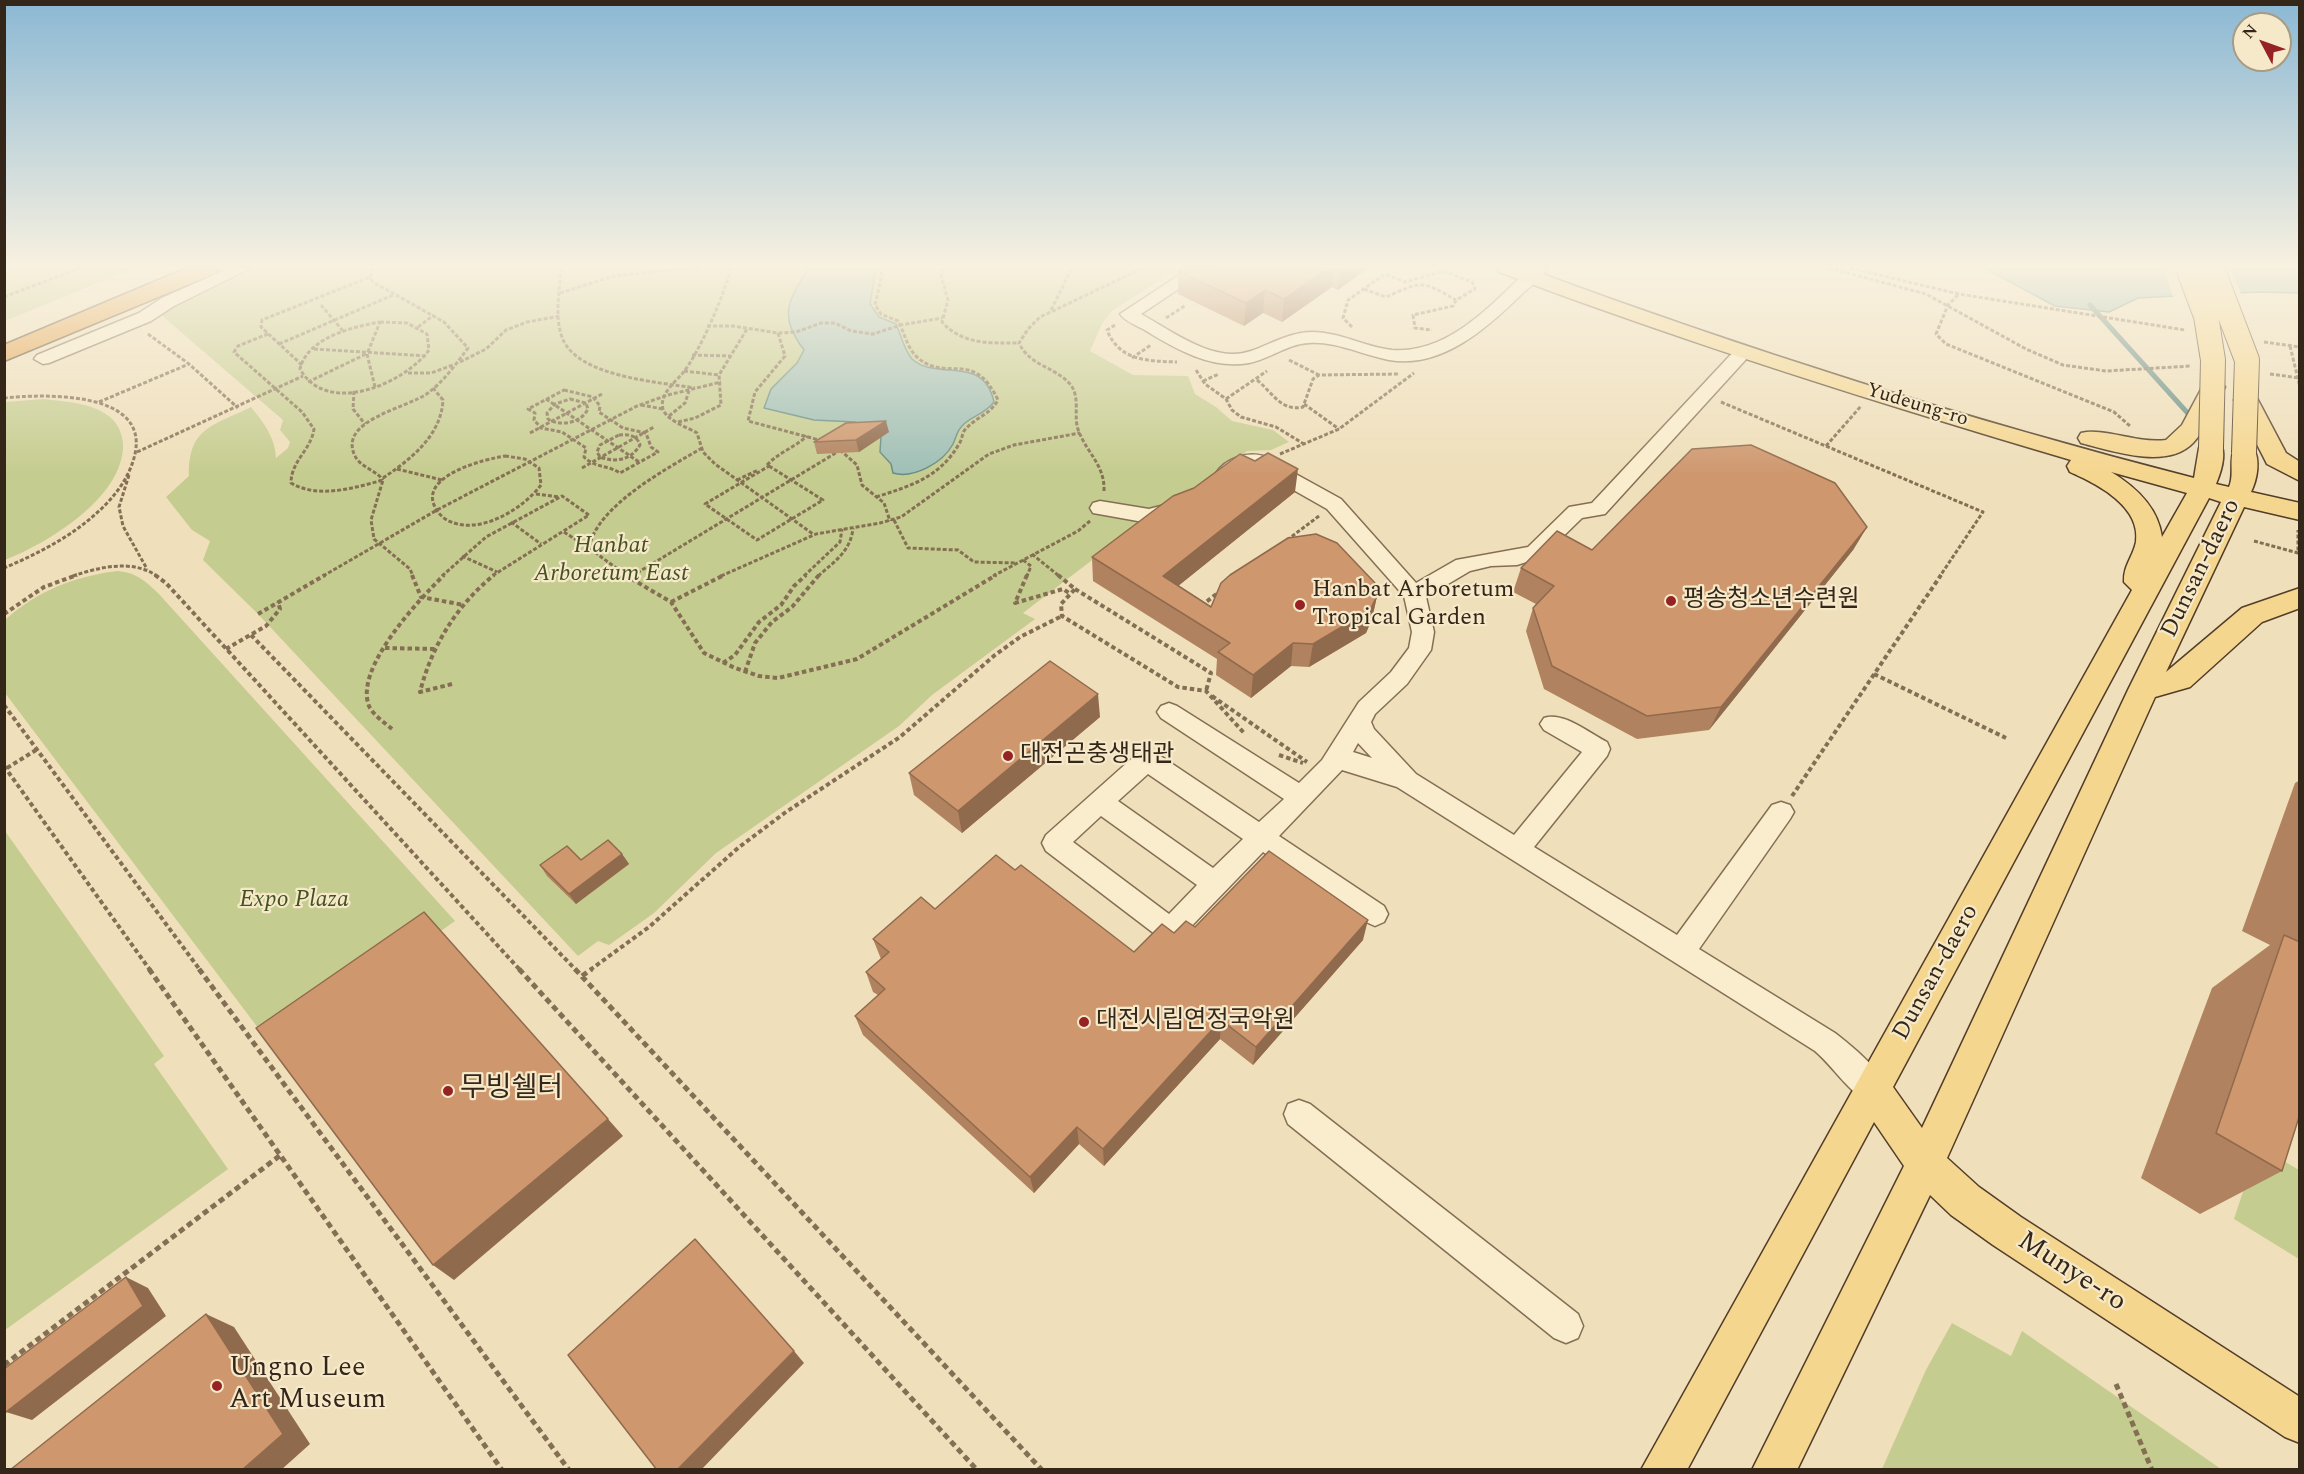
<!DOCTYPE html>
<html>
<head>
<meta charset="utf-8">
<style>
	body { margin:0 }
	#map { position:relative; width:2304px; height:1474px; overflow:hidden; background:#efdfba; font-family:Spectral,serif }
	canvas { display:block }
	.frame { position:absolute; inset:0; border:6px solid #34271a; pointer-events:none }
	.north { position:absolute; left:2232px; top:12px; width:60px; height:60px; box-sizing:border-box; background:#f6e9ca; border:2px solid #a89b84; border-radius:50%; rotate:311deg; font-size:16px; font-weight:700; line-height:24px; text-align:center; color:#34271a }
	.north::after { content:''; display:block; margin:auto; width:21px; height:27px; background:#962323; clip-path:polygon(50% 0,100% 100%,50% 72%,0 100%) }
</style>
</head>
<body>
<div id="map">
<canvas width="2304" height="1474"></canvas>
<div class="frame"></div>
<div class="north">N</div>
</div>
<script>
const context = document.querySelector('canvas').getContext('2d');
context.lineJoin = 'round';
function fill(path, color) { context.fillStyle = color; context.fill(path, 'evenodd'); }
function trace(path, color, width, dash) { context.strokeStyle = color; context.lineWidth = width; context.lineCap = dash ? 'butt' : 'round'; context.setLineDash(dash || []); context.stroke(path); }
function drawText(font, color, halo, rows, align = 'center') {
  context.font = font + ' Spectral,"Noto Sans KR",serif'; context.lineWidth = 4.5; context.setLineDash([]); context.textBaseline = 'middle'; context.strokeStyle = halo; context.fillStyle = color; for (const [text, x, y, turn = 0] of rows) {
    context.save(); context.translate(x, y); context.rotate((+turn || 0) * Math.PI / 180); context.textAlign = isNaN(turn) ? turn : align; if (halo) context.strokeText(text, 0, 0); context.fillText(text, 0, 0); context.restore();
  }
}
fill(new Path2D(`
	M5 268H134L5 321Z
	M256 268H1179L1112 311 1103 322 1090 351 1133 375 1188 376 1195 394 1216 407 1232 421 1273 430 1289 442 1271 450 1247 451 1193 493 1160 508 1023 613 1035 619 932 695 899 726 716 853 654 913 609 945 598 941 578 956 258 614 203 560 210 541 192 530 166 497 189 476C188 428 212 426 251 407 264 423 275 437 276 458L288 448 290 442 280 430 283 420 160 314Z
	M44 399C66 402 91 402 110 417 119 424 124 438 123 449 119 500 48 543 5 560V402Z
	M118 571C137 573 145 581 158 593L455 921 274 1049 5 693V620C37 591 75 576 118 571Z
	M5 831 164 1056 154 1064 228 1169 5 1330Z
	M2258 1146 2299 1170V1259L2234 1219Z
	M1952 1323 2011 1356 2022 1331 2221 1469H1882L1926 1370Z`), '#c5cc8f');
const water = new Path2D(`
	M804 268H876L870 304 879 317 896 324C901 335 904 350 912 359 937 382 983 353 994 402 986 413 973 416 964 424 956 431 957 436 953 444 943 463 913 479 893 473L891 464 880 452 881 436 855 422 814 420 764 408 771 389 797 363 804 350C780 318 786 304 806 272Z
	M1984 268H2299V293L2258 292 2138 298 2109 312 2055 306Z`);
fill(water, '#9fbfb6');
trace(water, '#678c83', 1.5);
fill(new Path2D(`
	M2163 268H2230L2242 296 2174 299Z`), '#efdfba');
trace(new Path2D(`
	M2090 305 2193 419`), '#678c83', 5);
const minor = new Path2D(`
	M229 268H251L174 306 151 321 49 363 43 364 34 359 37 355 139 313 162 298Z
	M1190 268H1210L1141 314C1172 331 1214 364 1251 351 1271 344 1290 332 1312 332 1340 332 1365 347 1392 350 1449 354 1492 304 1530 268H1548C1541 278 1531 286 1522 294 1487 328 1442 369 1389 360 1362 355 1336 341 1309 343 1287 344 1270 359 1249 363 1211 370 1174 348 1143 329 1135 325 1125 321 1120 314Z
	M1743 347 1752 352 1749 356 1605 514 1582 518 1542 557 1517 565 1491 566 1470 571 1426 597 1434 632 1431 650 1407 684 1375 714 1371 722 1374 729 1416 774 1514 835 1582 752 1544 730 1540 724 1544 718C1563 711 1589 733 1607 742L1610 749 1607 756 1534 847 1677 935 1772 805 1781 802 1790 805 1794 812 1790 819 1699 949 1835 1033C1854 1048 1878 1067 1888 1090L1883 1100 1873 1104C1850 1095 1834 1067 1815 1051L1397 787 1342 770 1279 836 1384 906 1388 914 1384 922 1375 926 1366 922 1263 852 1180 938 1170 942 1160 938 1046 851 1042 843 1046 835 1138 753 1147 750 1156 753 1259 822 1284 799 1161 718 1157 712 1161 706 1169 703 1177 706 1299 783 1322 760 1359 702 1391 672 1409 648 1412 632 1404 596 1327 509 1253 467C1240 470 1233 481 1219 478L1216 473C1225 459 1247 451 1263 456L1341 499 1416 583 1456 560 1528 547 1569 507 1592 503 1737 348ZM1358 743 1372 758 1353 752ZM1148 774 1243 839 1213 868 1118 801ZM1101 816 1197 885 1169 914 1073 842Z
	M1100 501 1149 509 1180 501 1187 503 1190 508 1187 513 1149 523 1093 513 1090 508 1093 503Z
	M1299 1100 1310 1104 1578 1314 1583 1326 1578 1338 1566 1343 1554 1338 1288 1124 1284 1114 1288 1104Z`);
const major = new Path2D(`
	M1496 268H1526C1744 349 1968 420 2194 478L2199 448 2202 443 2211 440 2220 443C2227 453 2221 472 2216 484L2229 487C2235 474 2228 459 2235 447L2244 445 2253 447C2261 460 2257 480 2251 492L2300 503V520L2244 507 2166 672 2242 608 2300 588V608L2262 622 2190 687 2155 697 1947 1158 1979 1187 2021 1217 2300 1397V1443L2285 1437 1993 1245 1951 1215 1930 1195 1797 1470H1752L1904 1166 1874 1122 1687 1470H1641L2132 590 2124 582C2123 566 2133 557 2136 542 2141 506 2097 484 2070 472L2067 466 2071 460C1878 403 1687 343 1499 272ZM2111 472 2187 493 2162 537C2158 507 2136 487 2111 472ZM2209 498 2221 502 2128 690 1922 1128 1893 1087Z
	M2213 380 2221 382 2225 387C2215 406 2207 428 2193 443 2167 470 2112 451 2081 443L2078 438 2081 433C2104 427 2138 444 2166 440L2182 425 2205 382Z
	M2246 393 2254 395 2258 400 2286 453 2300 462V481L2267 464 2264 458 2234 400 2238 395Z`);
const highway = new Path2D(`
	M187 268H219L216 273 4 361V345Z`);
trace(minor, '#856f54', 3);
trace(major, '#523d29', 3);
trace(highway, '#523d29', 3);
trace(new Path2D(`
	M374 268 370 277 373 282 444 322 468 348C456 364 444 381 428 393 408 408 337 420 355 456 360 467 376 470 383 480
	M561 268C560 290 554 316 562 337 576 377 659 382 695 388
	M695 268H702
	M731 268C724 295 700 352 682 374 674 383 659 395 663 409 667 421 687 427 697 433L703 452 715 464 813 534
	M942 268 941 275 948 300 942 322C963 345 990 343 1019 343
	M1829 268 1926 294 2026 349 2063 365 2106 371 2191 366
	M1850 268 1959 294 2185 330
	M1364 289 1386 297C1422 281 1421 280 1456 300
	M560 293 614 276 688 268
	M1958 295 1948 305 1936 334 1946 344 2114 412 2130 426
	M4 297 80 268
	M321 305 343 331
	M1051 310 1072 268
	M1166 318 1186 305
	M380 322 407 323 427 334 429 350C404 384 327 417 300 369 307 338 352 327 380 322Z
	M1115 325 1107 330C1119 361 1148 361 1177 362
	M707 326H733L778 333 796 332 821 323H835L851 331 873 334 901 325 942 318
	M418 327 434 315
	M1352 327 1343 318 1348 300 1385 274 1405 282 1443 271 1472 282 1475 289 1456 300 1453 306 1413 315 1415 328 1432 330
	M778 333 785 356 755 392 748 421 823 441
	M148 334 189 364 238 408
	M268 334 238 346 234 352 302 412 314 429C311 450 291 461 291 483 318 499 354 488 383 480L371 520 374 539 410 569 413 576
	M2264 342 2300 347
	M279 344 393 295
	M2290 346 2300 387
	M314 349 426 356
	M692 355 731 356
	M1132 358 1151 345
	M1289 360 1319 375
	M460 362 486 349 506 330 527 322 560 316
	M302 365 261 327 262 320 370 277
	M1196 370 1205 384 1226 399 1232 410 1241 417 1276 427 1304 444
	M684 371 719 375
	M408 373H431L453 365
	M2270 374 2300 378
	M1257 380C1272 392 1281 412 1303 407L1313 379 1319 375 1400 374
	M1203 381 1219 374
	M308 382 366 354
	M375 387 367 354 380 322
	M564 390 593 397 600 406 599 412 623 428 646 433 651 447 658 452 620 473C608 465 595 468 584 457L586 448 562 432 541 428 534 420 535 413 528 409Z
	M354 391 353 409 365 424
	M4 398C43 394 149 390 135 454 131 472 121 488 108 502 80 532 42 552 4 568
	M546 399 639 462
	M570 399 586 403 588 409C581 423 561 427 548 419L547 413 555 404Z
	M1226 399 1267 371
	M99 402 189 364
	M1721 402 1983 512 1940 576
	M1304 404 1339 429
	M641 405 663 409
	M669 416 685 403 689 391
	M678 422 695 418 721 405 719 375 747 329
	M530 433 602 394
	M619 435C628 434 637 435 640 445 631 460 616 463 600 457L597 452 600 445Z
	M1826 446 1861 406
	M840 450 857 465 862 485 884 503 890 521
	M137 452 303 376
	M1280 454 1339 429 1414 373
	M505 456 525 459 539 468 541 485C523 509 478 537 447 520 440 516 435 509 433 502 426 474 485 459 505 456Z
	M767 465C779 452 794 448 807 436
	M769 466 823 500 757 540 705 504Z
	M582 468 654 427
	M397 469 442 480
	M129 475 119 507 123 526 147 569
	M383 478C411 459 441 436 443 400L433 388
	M737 480 758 470
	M1104 491C1105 466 1088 454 1079 432 1072 416 1082 397 1069 383 1053 366 1030 366 1019 343L1028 329 1040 317 1143 268
	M536 494 559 497
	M876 497C911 486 940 477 959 444 962 440 962 434 964 431 974 418 990 415 998 400 973 348 948 383 918 358 907 349 905 333 898 321L881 314 875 305 882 275 880 268
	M894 520 908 548 958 550 974 562 1016 563
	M511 522 541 544
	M564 532 589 548
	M1287 540 1319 516
	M2254 541 2298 553V530
	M1032 554 1059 576
	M462 556 497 572
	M1023 560 1031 566 1027 576
	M73 576C99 567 133 559 157 576
	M323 576 437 510 637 406 668 395 721 382
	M442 576 486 537 562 496 589 515 492 576
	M627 576 589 548C596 506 668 468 702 448
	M632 576 839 451
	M721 576 816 534 880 523 901 517 989 454 1014 445 1080 433
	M804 576 840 542 842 529
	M818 576C834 562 851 551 853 528
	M993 576 1078 531 1090 521`), '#856f54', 3, [4, 2]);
trace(new Path2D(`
	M155 575 166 583 520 970
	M412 575 421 597 464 605
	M625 575 671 602 704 653 735 668 759 676 778 678 857 659 996 575
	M1027 575 1015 603 1063 589 1069 593
	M1058 575 1075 589 1061 604 1062 616 1178 687 1206 691 1244 733
	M629 578 634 575
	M1075 589 1211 673 1206 691
	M671 602 724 575
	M1201 606 1219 592
	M4 614 44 587 77 575
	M258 614 325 575
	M251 635 576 970
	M385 648 435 649
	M226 649 266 626 280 609 278 602
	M723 663 735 655 759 622 781 605 794 586 806 575
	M745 672 755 643 772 622 792 607 819 575
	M1874 674 2006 738
	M452 684 420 692C432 645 457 605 494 575
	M1212 696 1307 762
	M4 705 200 970
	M392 729C385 723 373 715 369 706 354 668 419 600 444 575
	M1279 755 1303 763
	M4 766 150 970
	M7 768 36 750
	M1792 796 1941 575
	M590 970 649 927 738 848 786 812 900 737 995 655 1020 637 1062 616`), '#856f54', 4, [4.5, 3]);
trace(new Path2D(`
	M149 969 502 1470
	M199 969 569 1470
	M519 969 977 1470
	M575 969 1042 1470
	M582 976 592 969
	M4 1365 282 1154
	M2116 1384 2152 1470`), '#856f54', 5, [6, 4]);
fill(minor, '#faedcd');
fill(major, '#f5d68f');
fill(highway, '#e39f46');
const majorBridge = new Path2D(`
	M2188 268 2206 316 2213 360 2211 448
	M2212 268 2247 360 2244 453`);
trace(majorBridge, '#523d29', 26, []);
trace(majorBridge, '#f5d68f', 24);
fill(new Path2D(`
	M1183 268H1368L1338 290 1332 287 1282 322 1263 313 1244 326 1178 294V271Z
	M889 432 859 452 817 454 814 442Z
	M1295 492 1178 586 1211 607 1377 596 1372 619 1366 633 1309 667 1291 666 1251 698 1216 675 1217 659 1093 581 1092 557Z
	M1867 527 1853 550 1709 730 1637 739 1544 689 1526 631 1533 608 1536 604 1513 592 1521 568 1592 550Z
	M1100 717 962 833 914 795 909 773Z
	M2300 780V1114L2282 1171 2200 1214 2141 1178 2212 988 2270 945 2242 931 2295 783Z
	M622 854 629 864 576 904 547 876 540 865Z
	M1015 870 1134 952 1174 933 1195 927 1363 940 1253 1065 1220 1039 1104 1166 1079 1144 1034 1193 863 1035 855 1016 878 995 873 992 866 972 881 959 873 939Z`), '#b1825f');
fill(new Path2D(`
	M1328 268H1334L1332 287 1282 322 1284 299Z
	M1341 268H1368L1338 290Z
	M1265 290 1263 313 1244 326 1246 303Z
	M886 421 889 432 859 452 856 440Z
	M1298 469 1295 492 1162 599 1163 576Z
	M1867 527 1853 550 1709 730 1721 707Z
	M1377 596 1372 619 1366 633 1309 667 1313 644Z
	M1293 643 1291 666 1251 698 1253 675Z
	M1098 694 1100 717 962 833 958 811Z
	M622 854 629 864 576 904 569 894Z
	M1368 920 1363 940 1253 1065 1256 1047Z
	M1221 1020 1220 1039 1104 1166 1103 1149Z
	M608 1119 623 1136 454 1280 433 1265Z
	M1077 1127 1079 1144 1034 1193 1030 1177Z
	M126 1277 148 1288 166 1316 32 1420 6 1412Z
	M206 1314 234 1327 310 1444 281 1470H242Z
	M794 1351 804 1363 701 1470H677Z`), '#906a4d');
const building = new Path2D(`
	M1183 268H1328L1284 299 1265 290 1246 303 1178 271Z
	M886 421 856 440 814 442 846 423Z
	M1751 445 1835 483 1867 527 1721 707 1647 716 1552 666 1533 608 1554 586 1521 568 1557 531 1592 550 1692 449Z
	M1268 453 1298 469 1163 576 1211 607 1221 583 1230 575 1288 538 1316 534 1337 543 1375 583 1377 596 1370 610 1313 644 1293 643 1253 675 1218 652 1230 643 1092 557 1173 496 1194 488 1240 454 1255 461Z
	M1050 661 1098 694 958 811 909 773Z
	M608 840 622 854 569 894 540 865 567 846 581 860Z
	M1269 851 1368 920 1256 1047 1221 1020 1103 1149 1077 1127 1030 1177 855 1016 885 989 866 972 889 952 873 939 921 897 935 909 996 855 1015 870 1021 865 1134 952 1162 924 1174 933 1186 921 1195 927Z
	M424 912 608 1119 433 1265 256 1028Z
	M2284 935 2300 942V1114L2282 1171 2216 1133Z
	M695 1239 794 1351 677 1470H657L568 1355Z
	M126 1277 143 1306 6 1412 4 1410V1369Z
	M206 1314 283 1434 242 1470H10Z`);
fill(building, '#ce976e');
trace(building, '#906a4d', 1.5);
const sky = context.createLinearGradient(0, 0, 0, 475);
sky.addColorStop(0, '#8bb8d4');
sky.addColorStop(0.56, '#f8f1e0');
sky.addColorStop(1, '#f8f1e000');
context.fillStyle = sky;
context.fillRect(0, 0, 2304, 475);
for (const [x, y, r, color] of [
	[1671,601,6,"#962323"],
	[1300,605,6,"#962323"],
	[1008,756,6,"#962323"],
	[1084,1022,6,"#962323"],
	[448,1091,6,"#962323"],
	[217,1386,6,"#962323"]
]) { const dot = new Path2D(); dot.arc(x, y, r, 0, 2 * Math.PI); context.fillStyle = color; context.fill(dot); trace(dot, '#f6e9ca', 2); }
drawText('20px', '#34271a', '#f6e9ca', [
	["Yudeung-ro",1917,406,17]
]);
drawText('italic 24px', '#445120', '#f6e9ca', [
	["Hanbat",611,547],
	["Arboretum East",611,575],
	["Expo Plaza",294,901]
]);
drawText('24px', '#34271a', '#f6e9ca', [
	["Dunsan-daero",2202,569,-64],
	["Dunsan-daero",1937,973,-61]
]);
drawText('24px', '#34271a', '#f6e9ca', [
	["Hanbat Arboretum",1312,591],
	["Tropical Garden",1312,619],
	["평송청소년수련원",1683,601],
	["대전곤충생태관",1020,756],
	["대전시립연정국악원",1096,1022]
], 'left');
drawText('28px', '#34271a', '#f6e9ca', [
	["무빙쉘터",460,1091],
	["Ungno Lee",229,1370],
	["Art Museum",229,1402]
], 'left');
drawText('28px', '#34271a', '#f6e9ca', [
	["Munye-ro",2071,1273,33]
]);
</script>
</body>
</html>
